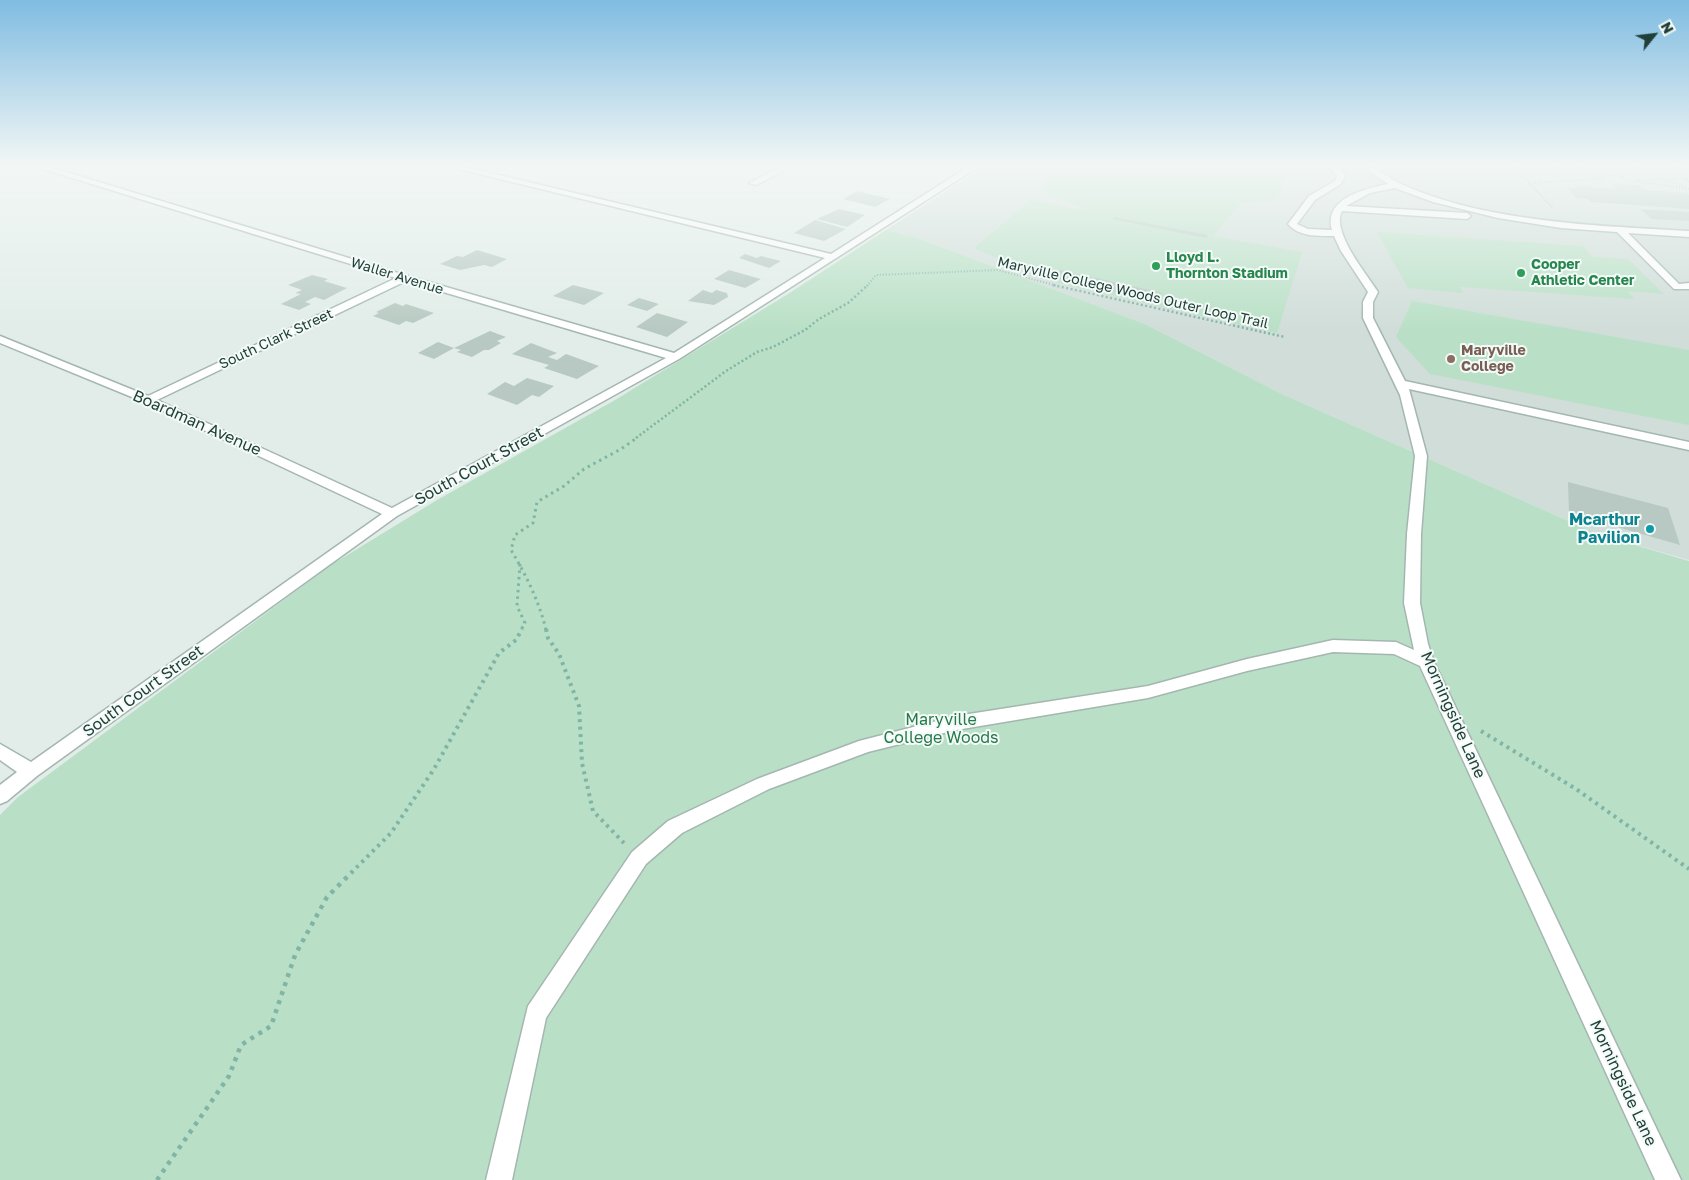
<!DOCTYPE html>
<html>
<head>
<meta charset="utf-8">
<style>
	body { margin:0 }
	#map { position:relative; width:1689px; height:1180px; overflow:hidden; background:#e2ede9; font-family:"Golos Text",sans-serif }
	canvas { display:block }
	.north { position:absolute; left:1629px; top:10px; width:50px; height:50px; -webkit-text-stroke:4px #f3faf7; paint-order:stroke; rotate:61deg; font-size:14px; font-weight:700; line-height:20px; text-align:center; color:#204039 }
	.north::after { content:''; display:block; margin:auto; width:18px; height:22px; background:#204039; clip-path:polygon(50% 0,100% 100%,50% 72%,0 100%) }
</style>
</head>
<body>
<div id="map">
<canvas width="1689" height="1180"></canvas>
<div class="north">N</div>
</div>
<script>
const context = document.querySelector('canvas').getContext('2d');
context.lineJoin = 'round';
function fill(path, color) { context.fillStyle = color; context.fill(path, 'evenodd'); }
function trace(path, color, width, dash) { context.strokeStyle = color; context.lineWidth = width; context.lineCap = dash ? 'butt' : 'round'; context.setLineDash(dash || []); context.stroke(path); }
function drawText(font, color, halo, rows, align = 'center') {
  context.font = font + ' "Golos Text",sans-serif'; context.lineWidth = 4; context.setLineDash([]); context.textBaseline = 'middle'; context.strokeStyle = halo; context.fillStyle = color; for (const [text, x, y, turn = 0] of rows) {
    context.save(); context.translate(x, y); context.rotate((+turn || 0) * Math.PI / 180); context.textAlign = isNaN(turn) ? turn : align; if (halo) context.strokeText(text, 0, 0); context.fillText(text, 0, 0); context.restore();
  }
}
fill(new Path2D(`
	M987 165H1689V560L1598 534 1282 394 1145 324 915 237 886 230Z`), '#d0ddd8');
fill(new Path2D(`
	M1054 165H1279L1290 171 1291 175 1286 176 1280 187 1283 188 1277 200 1241 203 1213 236 1302 252 1277 333 1049 281 974 248 1031 200 1089 211 1043 191V184Z
	M886 230 915 237 1145 324 1282 394 1598 534 1689 561V1180H0V815L18 797 331 565 437 500 615 400 788 294Z
	M1377 232 1583 246 1592 257 1628 259 1664 294 1628 291 1634 299 1460 287 1463 293 1408 288Z
	M1412 301 1689 350V425L1430 374 1396 337Z`), '#b9e0c6');
fill(new Path2D(`
	M1611 184 1639 185 1645 190 1686 193 1689 195V209L1591 202 1588 199 1577 198 1567 188 1577 189 1574 186 1617 189Z
	M857 191 890 199 875 207 843 199Z
	M839 209 865 215 847 227 817 219Z
	M1640 209 1689 212V221L1652 219Z
	M1114 217 1208 235 1206 238 1112 219Z
	M815 220 846 229 824 241 794 233Z
	M477 250 507 259 492 267 484 265 460 270 440 264 457 256 463 257Z
	M745 254 757 258 761 256 781 261 769 268 739 258Z
	M729 270 761 279 745 288 714 279Z
	M1060 270 1162 293 1156 302 1053 278Z
	M312 275 328 279 324 281 347 288 324 300 315 297 305 302 311 304 299 310 281 304 301 294 295 293 302 290 288 285Z
	M573 285 604 293 584 305 553 296Z
	M703 290 712 293 716 290 727 293 728 297 714 305 688 301Z
	M639 298 659 304 647 311 627 305Z
	M395 303 403 306 406 304 434 313 413 323 406 321 399 325 373 316 379 313 376 312Z
	M657 313 688 322 667 337 636 327Z
	M490 331 506 337 497 341 501 343 489 350H484L472 357 457 352 461 350 454 348Z
	M438 342 454 348 434 359 418 353Z
	M531 343 557 353 548 357 557 360 566 354 599 366 577 379 544 368 549 365 512 354Z
	M527 378 554 386 539 397 532 395 517 405 487 394 505 382 514 386Z
	M1568 482 1668 508 1680 545 1569 513Z`), '#b7c9c2');
const minor = new Path2D(`
	M30 165H43L408 276 674 353 825 258 442 165H457L831 254 971 165H981L679 359 397 516 37 776 7 801 0 804V785L17 772 0 760V744L31 762 382 514 144 402 0 343V336L148 396 396 278ZM406 281 666 358 392 508 157 400Z
	M784 165H795L756 185 749 183Z
	M1328 165H1337L1345 176 1341 184 1315 200 1297 224 1308 229 1332 230C1323 198 1365 189 1388 184L1360 165C1374 165 1388 178 1401 184 1423 194 1446 201 1469 207 1541 224 1616 227 1689 231V237L1628 233 1679 284 1689 283V289H1674L1617 232 1561 228 1498 218 1433 202 1395 188 1370 193 1346 206 1467 213 1471 216 1467 219 1342 211C1331 232 1366 273 1378 292L1373 302V318L1405 381 1689 442V450L1409 389 1427 456 1421 534 1420 603 1428 644 1434 662 1681 1180H1655L1420 666 1394 654 1333 652 1247 671 1148 698 956 730 868 752 769 789 682 833 646 864 546 1018 512 1180H486L528 1006 632 852 668 821 757 779 859 741 956 716 1148 686 1247 659 1333 640 1396 642 1414 650 1404 603 1407 534 1415 456 1400 395 1363 318V302L1368 292 1341 251 1334 236C1318 236 1299 237 1288 224L1309 196 1335 181 1337 176Z`);
trace(minor, '#a4b6b1', 3);
trace(new Path2D(`
	M1512 165 1553 208
	M1548 165 1597 178
	M1571 165 1600 176
	M1597 165 1607 174
	M1632 165 1685 187
	M1670 165 1689 182
	M1623 177 1632 165
	M1602 179 1600 176 1614 175 1628 180 1689 189
	M1636 180 1689 179
	M1529 183 1601 179
	M867 286 876 275 998 270 1058 286`), '#80b4a6', 2, [1, 2]);
trace(new Path2D(`
	M1053 285 1285 337
	M636 438 726 371 757 352 773 347 805 330 819 319 848 303 868 285`), '#80b4a6', 2.5, [2, 2.5]);
trace(new Path2D(`
	M520 564 517 606 525 623 521 630
	M546 630C539 601 526 575 511 550L515 535 533 523 537 502 564 486 584 469 621 449 638 437`), '#80b4a6', 3, [2.5, 4]);
trace(new Path2D(`
	M546 629 548 638 559 654 579 706 582 763 593 811 624 843
	M1481 731 1576 789 1689 869
	M351 873 391 833 434 769 499 653 516 640 522 629`), '#80b4a6', 4, [3, 4.5]);
trace(new Path2D(`
	M157 1180 229 1076 241 1045 271 1026 295 955 327 897 352 872`), '#80b4a6', 4.5, [4, 5.5]);
fill(minor, '#fff');
const sky = context.createLinearGradient(0, 0, 0, 330);
sky.addColorStop(0, '#80bce1');
sky.addColorStop(0.5, '#f2f7f5');
sky.addColorStop(1, '#f2f7f500');
context.fillStyle = sky;
context.fillRect(0, 0, 1689, 330);
for (const [x, y, r, color] of [
	[1156,266,5,"#2e9e5b"],
	[1521,273,5,"#2e9e5b"],
	[1451,359,5,"#8d6e63"],
	[1650,529,5,"#0f9aa8"]
]) { const dot = new Path2D(); dot.arc(x, y, r, 0, 2 * Math.PI); context.fillStyle = color; context.fill(dot); trace(dot, '#f3faf7', 2); }
drawText('bold 14px', '#27864d', '#f3faf7', [
	["Lloyd L.",1166,258],
	["Thornton Stadium",1166,274],
	["Cooper",1531,265],
	["Athletic Center",1531,281]
], 'left');
drawText('14px', '#204039', '#f3faf7', [
	["Waller Avenue",397,276,17],
	["Maryville College Woods Outer Loop Trail",1133,293,13],
	["South Clark Street",276,339,-25]
]);
drawText('bold 14px', '#785e54', '#f3faf7', [
	["Maryville",1461,351],
	["College",1461,367]
], 'left');
drawText('16px', '#204039', '#f3faf7', [
	["Boardman Avenue",197,423,24],
	["South Court Street",479,466,-29],
	["South Court Street",143,691,-36],
	["Morningside Lane",1453,715,66],
	["Morningside Lane",1623,1083,65]
]);
drawText('bold 16px', '#0d838f', '#f3faf7', [
	["Mcarthur",1640,520],
	["Pavilion",1640,538]
], 'right');
drawText('16px', '#277b4b', '#f3faf7', [
	["Maryville",941,720],
	["College Woods",941,738]
]);
</script>
</body>
</html>
